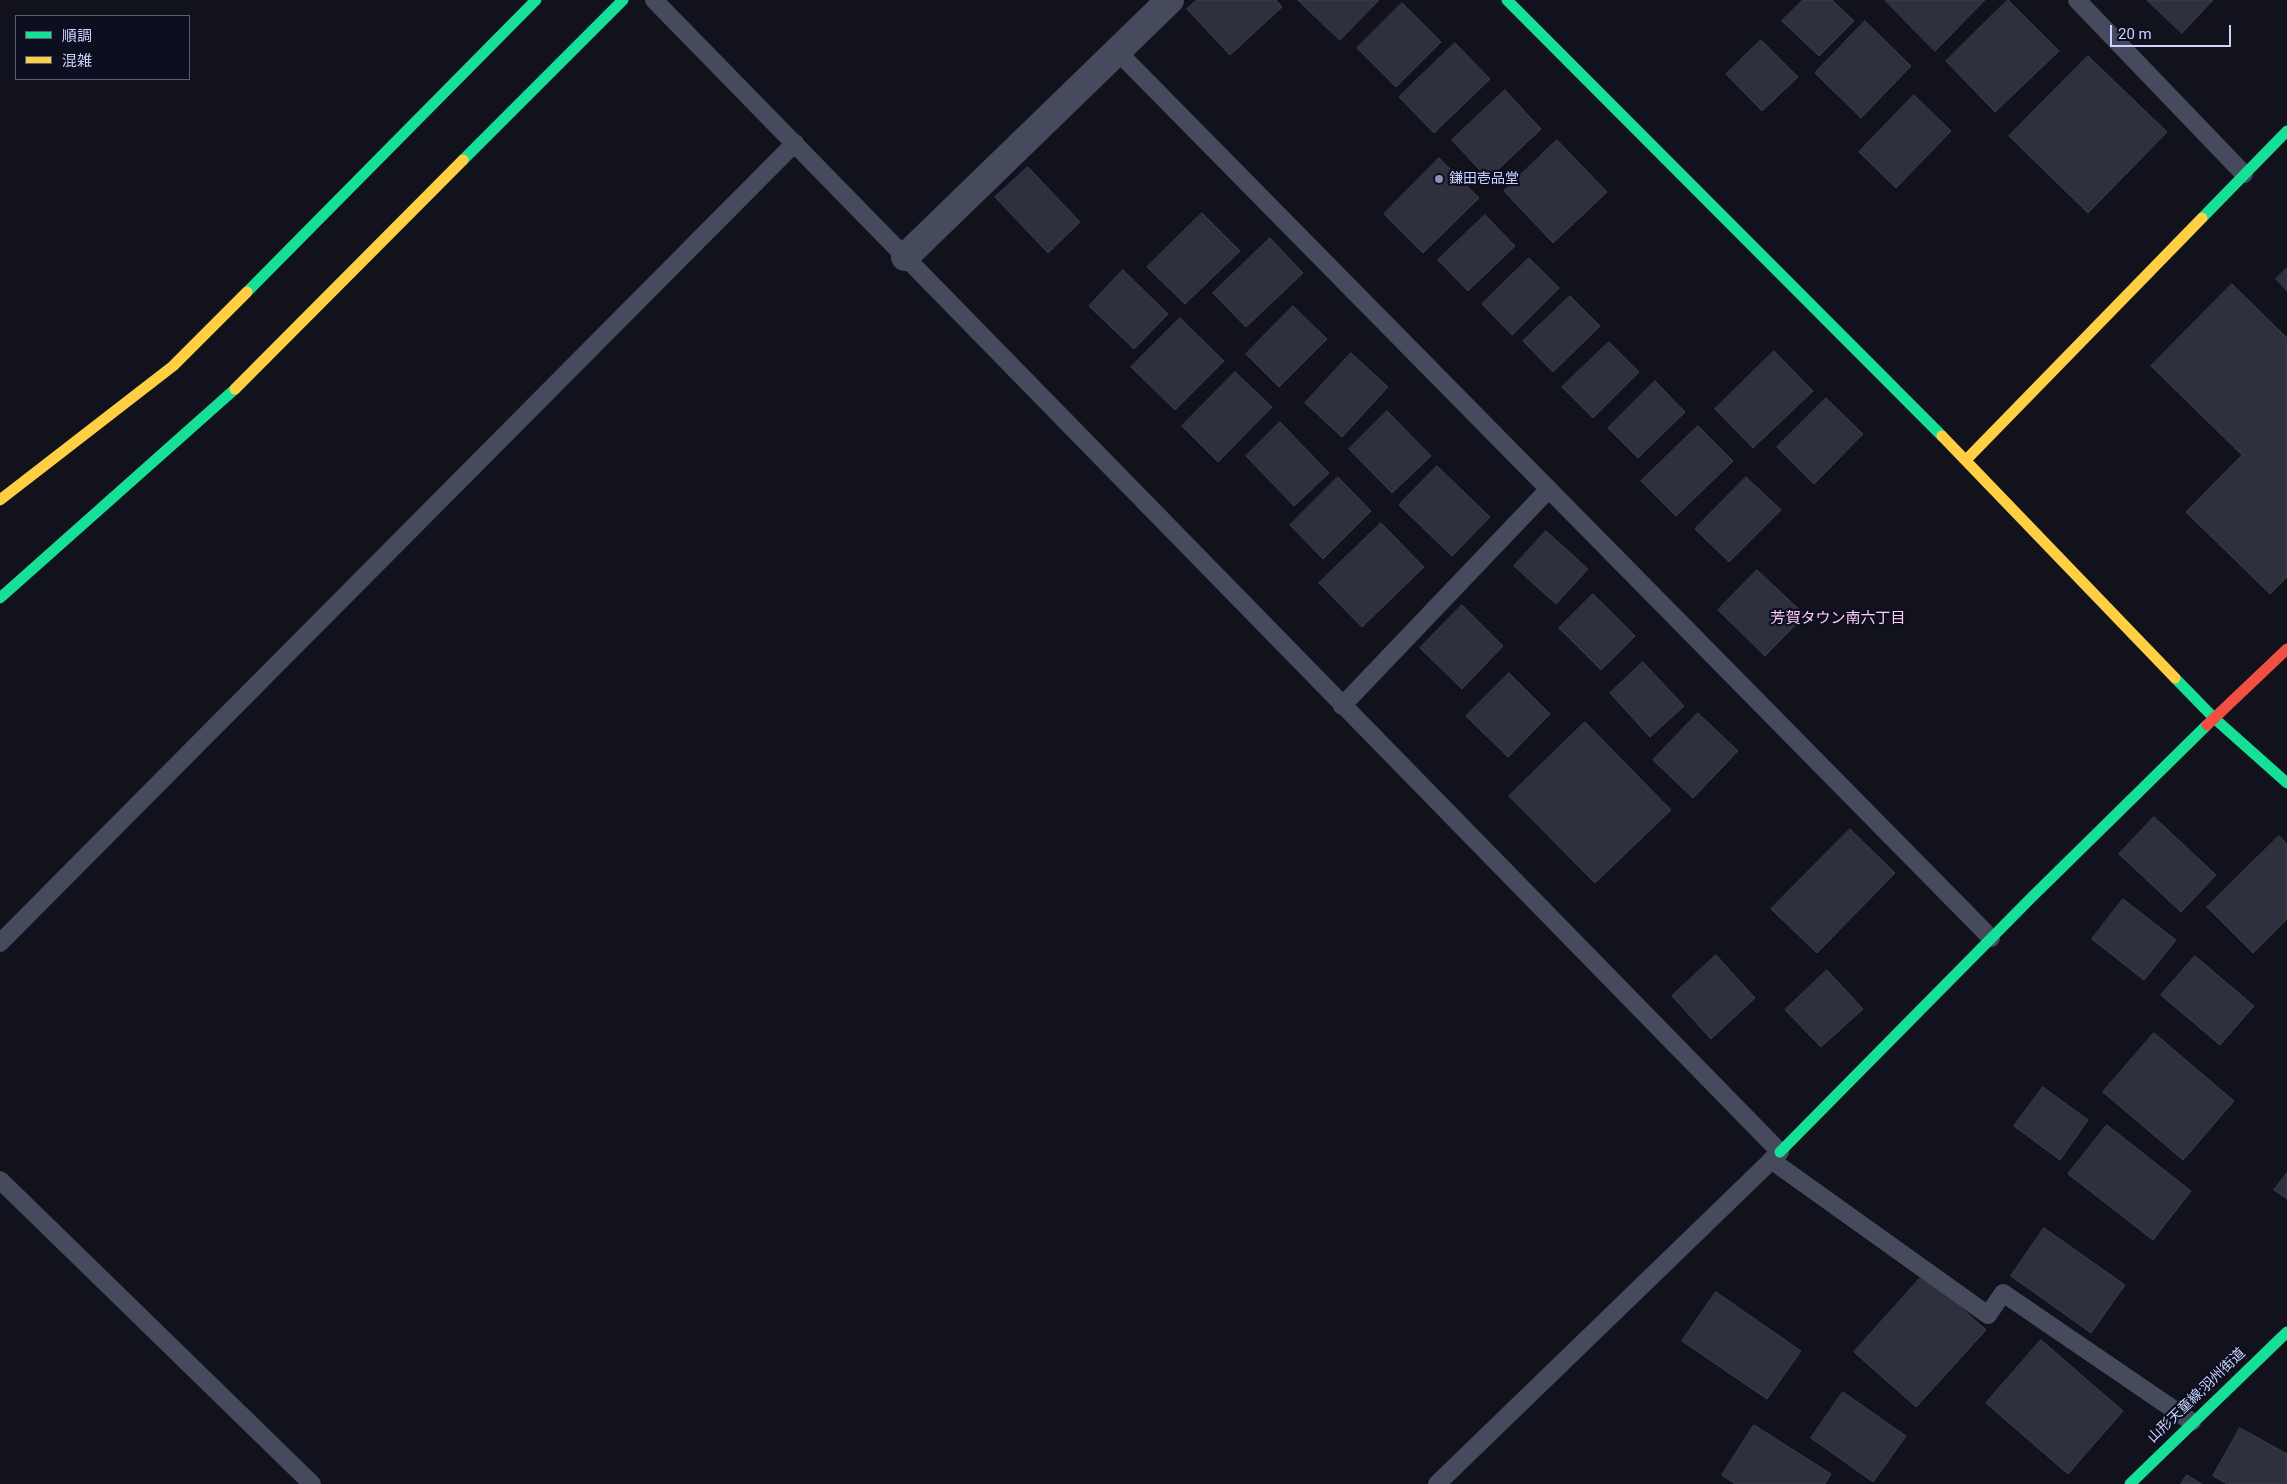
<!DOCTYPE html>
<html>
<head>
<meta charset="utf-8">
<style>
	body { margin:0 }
	#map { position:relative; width:2287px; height:1484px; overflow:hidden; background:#11121c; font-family:Roboto,"Noto Sans JP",sans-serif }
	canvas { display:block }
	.legend { position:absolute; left:15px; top:15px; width:175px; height:65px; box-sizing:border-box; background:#0d0f20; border:1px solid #595e79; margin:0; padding:6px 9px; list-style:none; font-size:15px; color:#ccd5ff }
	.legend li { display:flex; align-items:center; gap:10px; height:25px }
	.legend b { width:25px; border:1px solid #595e79 }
	.scale { position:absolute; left:2110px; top:25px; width:121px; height:22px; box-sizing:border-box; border:2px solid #ccd5ff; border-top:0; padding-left:6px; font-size:15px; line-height:18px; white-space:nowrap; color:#ccd5ff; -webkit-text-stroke:4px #0d0f20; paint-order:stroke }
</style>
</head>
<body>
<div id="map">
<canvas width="2287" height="1484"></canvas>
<ul class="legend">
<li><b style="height:6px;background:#16e098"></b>順調</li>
<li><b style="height:6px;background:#ffcf43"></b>混雑</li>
</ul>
<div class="scale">20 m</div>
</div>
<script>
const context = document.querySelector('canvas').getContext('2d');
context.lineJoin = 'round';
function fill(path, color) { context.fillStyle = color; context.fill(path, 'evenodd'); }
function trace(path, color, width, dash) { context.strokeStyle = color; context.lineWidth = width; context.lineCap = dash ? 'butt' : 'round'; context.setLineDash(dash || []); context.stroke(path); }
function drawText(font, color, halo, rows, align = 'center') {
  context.font = font + ' Roboto,"Noto Sans JP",sans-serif'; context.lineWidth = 4.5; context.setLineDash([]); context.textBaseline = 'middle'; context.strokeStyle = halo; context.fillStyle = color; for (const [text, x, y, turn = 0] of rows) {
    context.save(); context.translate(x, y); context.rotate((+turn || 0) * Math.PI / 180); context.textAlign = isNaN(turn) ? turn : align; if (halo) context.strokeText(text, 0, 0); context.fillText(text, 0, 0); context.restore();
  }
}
const building = new Path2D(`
	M1197 0H1276L1282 7 1230 55 1187 9Z
	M1298 0H1379L1340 40Z
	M1803 0H1832L1854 21 1819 56 1782 21Z
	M1885 0H1985L1935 51Z
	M2008 0 2059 51 1995 112 1946 61Z
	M2147 0H2213L2182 33Z
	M1402 3 1441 42 1396 87 1357 48Z
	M1865 21 1911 66 1861 118 1815 73Z
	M1761 40 1798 77 1762 111 1726 74Z
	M1455 43 1490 79 1434 133 1399 97Z
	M2088 56 2167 132 2088 213 2009 136Z
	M1505 90 1541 129 1488 179 1452 140Z
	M1914 95 1951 131 1896 188 1859 152Z
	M1557 140 1607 192 1553 243 1504 191Z
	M1439 158 1479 198 1423 253 1384 214Z
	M1028 167 1080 222 1048 253 995 197Z
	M1202 213 1240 251 1185 304 1147 267Z
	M1485 215 1515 246 1468 291 1438 260Z
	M1270 238 1303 273 1246 327 1213 293Z
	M1529 258 1559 288 1512 335 1482 304Z
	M2287 268V291L2276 279Z
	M1123 270 1168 314 1134 349 1089 306Z
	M2232 284 2287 338V577L2270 594 2186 512 2242 455 2151 366Z
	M1570 296 1600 326 1553 372 1523 341Z
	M1293 306 1327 339 1279 387 1246 354Z
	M1180 318 1224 361 1175 410 1131 367Z
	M1609 342 1639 372 1593 418 1562 387Z
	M1774 351 1813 391 1753 448 1715 409Z
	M1351 353 1388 387 1342 437 1305 403Z
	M1235 372 1272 407 1218 462 1182 426Z
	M1655 381 1685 412 1638 458 1608 428Z
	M1826 398 1863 434 1814 484 1777 447Z
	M1387 411 1431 456 1392 493 1349 449Z
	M1280 422 1329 473 1294 506 1246 456Z
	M1698 426 1733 461 1676 516 1641 481Z
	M1437 466 1490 517 1452 556 1399 505Z
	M1338 477 1371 511 1323 559 1290 525Z
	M1746 477 1781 510 1729 562 1695 529Z
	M1381 523 1424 567 1362 627 1319 583Z
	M1546 531 1588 569 1556 604 1514 566Z
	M1757 570 1805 615 1765 656 1718 610Z
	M1593 594 1635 636 1601 670 1559 628Z
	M1462 605 1503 646 1462 689 1420 648Z
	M1643 662 1684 706 1650 737 1610 693Z
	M1509 673 1550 714 1508 757 1466 716Z
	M1698 713 1738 751 1693 798 1653 760Z
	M1585 722 1671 810 1595 883 1509 796Z
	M2154 817 2216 875 2181 912 2119 854Z
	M1850 829 1895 873 1817 953 1771 909Z
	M2279 836 2287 844V919L2253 953 2207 907Z
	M2123 899 2176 940 2144 980 2092 939Z
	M1716 955 1755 998 1711 1039 1672 996Z
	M2195 956 2254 1006 2220 1045 2161 995Z
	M1827 970 1863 1009 1821 1047 1785 1010Z
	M2154 1033 2234 1101 2183 1160 2103 1092Z
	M2043 1087 2088 1120 2060 1160 2014 1126Z
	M2107 1125 2191 1191 2153 1240 2068 1174Z
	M2287 1173V1199L2274 1190Z
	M2044 1228 2125 1285 2091 1333 2011 1276Z
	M1924 1274 1986 1330 1916 1407 1854 1352Z
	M1716 1292 1801 1351 1767 1399 1682 1341Z
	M2041 1340 2123 1411 2068 1474 1986 1403Z
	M1843 1392 1906 1436 1873 1482 1811 1438Z
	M1754 1425 1831 1474 1825 1484H1735L1722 1475Z
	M2240 1428 2287 1454V1484H2227L2213 1476Z
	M2187 1475 2202 1484H2181Z`);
fill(building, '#2e303e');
trace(building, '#3b3e50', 1);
trace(new Path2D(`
	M654 0 1780 1152 1437 1484
	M2077 0 2244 174
	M1117 51 1991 938
	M1342 706 1549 489
	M0 943 795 143
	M1771 1160 1988 1315 2003 1293 2192 1422
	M0 1180 312 1484`), '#454b5d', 18);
trace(new Path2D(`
	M905 257 1170 0`), '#454b5d', 28);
trace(new Path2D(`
	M1507 0 1942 436
	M463 160 623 0
	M2202 218 2287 131
	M247 292 536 0
	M0 598 235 389
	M2175 678 2214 718 2287 783
	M1780 1152 2031 898 2207 725
	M2130 1484 2287 1332`), '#16e098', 11);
trace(new Path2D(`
	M235 389 463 160
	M1942 436 2175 678
	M1966 460 2202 218
	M0 500 173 366 247 292`), '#ffcf43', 11);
trace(new Path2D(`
	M2207 725 2287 649`), '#f24e42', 11);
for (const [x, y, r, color] of [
	[1439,179,5,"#8b91b0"]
]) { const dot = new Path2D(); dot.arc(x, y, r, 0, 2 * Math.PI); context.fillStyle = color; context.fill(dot); trace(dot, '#0d0f20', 2); }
drawText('14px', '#ccd5ff', '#0d0f20', [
	["鎌田壱品堂",1449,179]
], 'left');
drawText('14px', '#ccd5ff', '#0d0f20', [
	["山形天童線;羽州街道",2197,1396,-44]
]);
drawText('15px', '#ffcefc', '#0d0f20', [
	["芳賀タウン南六丁目",1838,619]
]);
</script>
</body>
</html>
